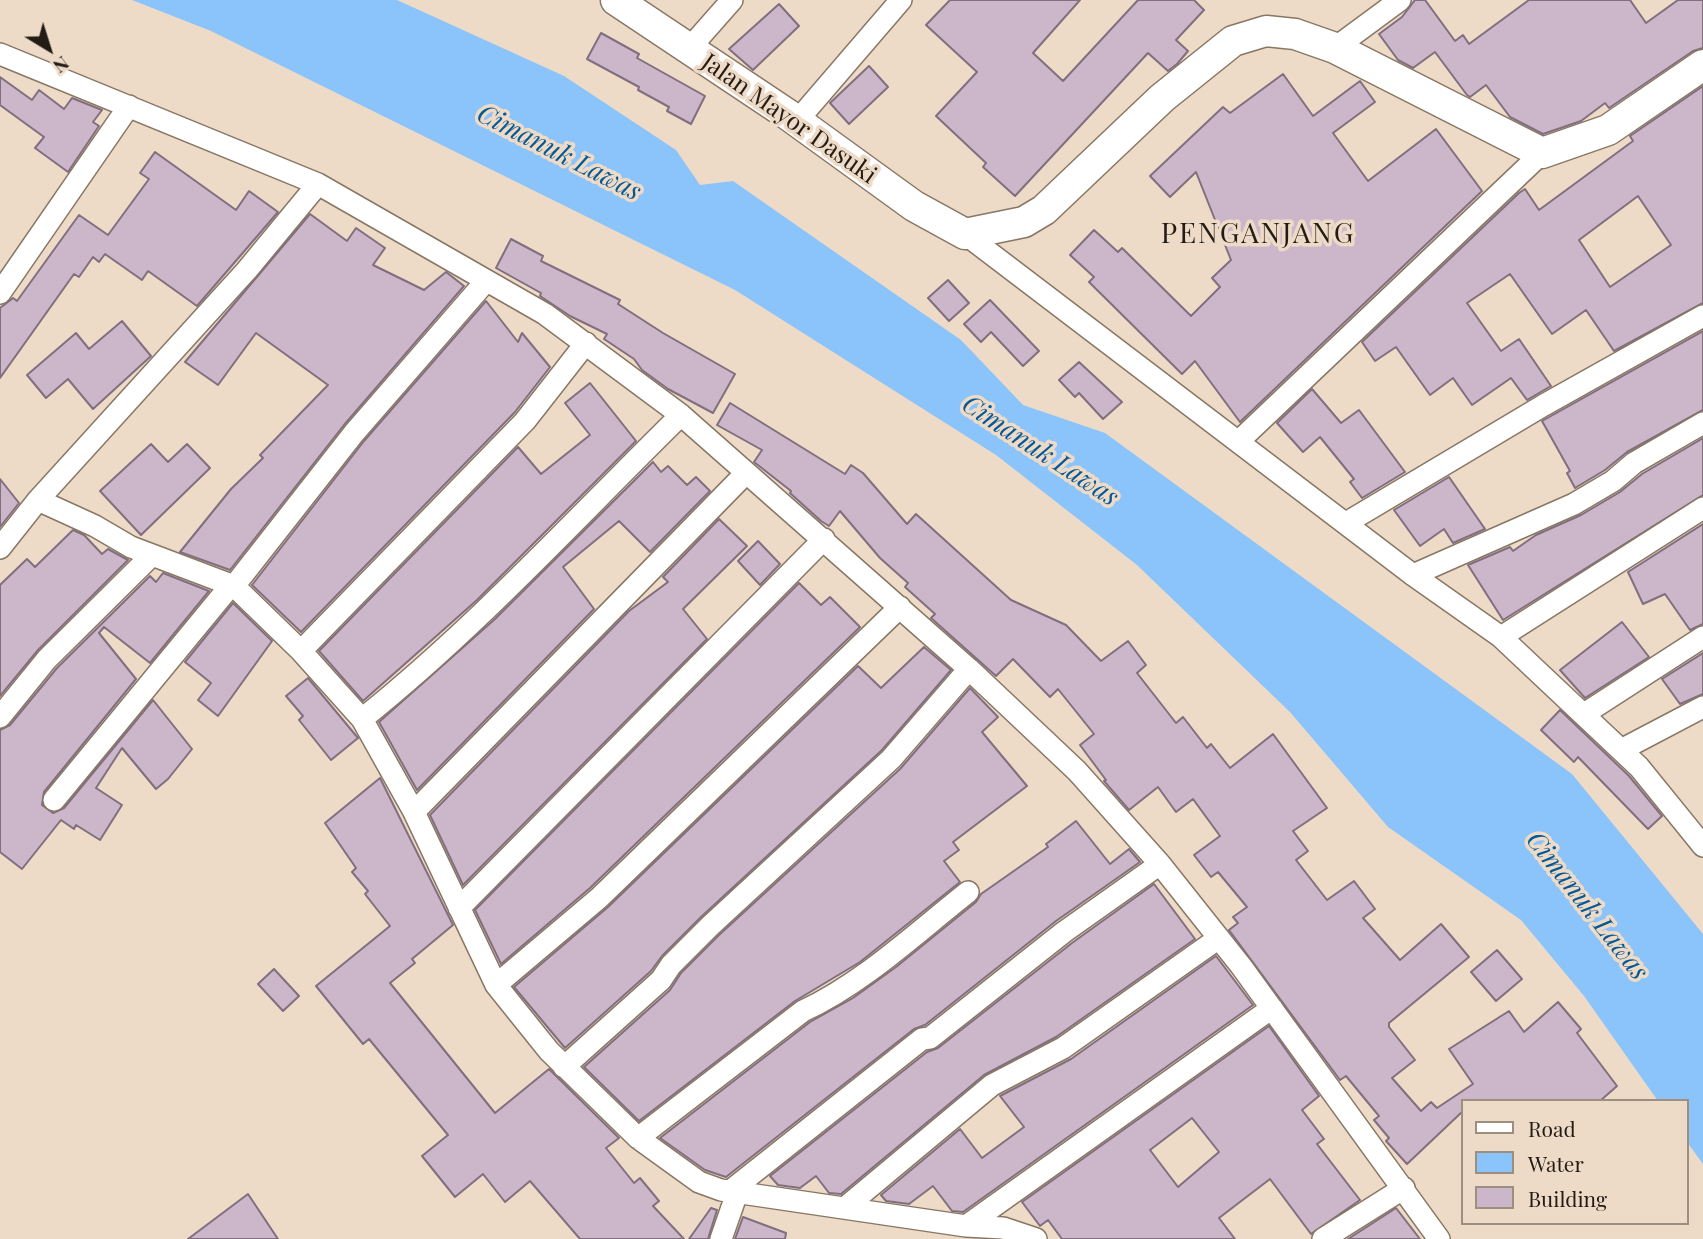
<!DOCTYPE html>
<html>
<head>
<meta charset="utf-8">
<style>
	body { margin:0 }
	#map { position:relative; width:1703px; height:1239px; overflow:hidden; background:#eedbc7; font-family:"Playfair Display",serif }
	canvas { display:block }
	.legend { position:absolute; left:1461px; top:1099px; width:228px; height:126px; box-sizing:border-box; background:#eedbc7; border:2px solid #9d8f80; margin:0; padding:9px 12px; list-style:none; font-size:21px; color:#231c15 }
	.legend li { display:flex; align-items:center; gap:14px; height:35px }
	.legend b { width:35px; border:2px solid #9d8f80 }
	.north { position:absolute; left:14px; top:14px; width:70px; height:70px; -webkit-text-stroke:5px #eedbc7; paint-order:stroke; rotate:142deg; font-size:19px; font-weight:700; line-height:28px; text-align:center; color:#231c15 }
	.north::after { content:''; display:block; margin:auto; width:24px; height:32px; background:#231c15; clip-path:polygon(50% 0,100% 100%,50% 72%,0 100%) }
</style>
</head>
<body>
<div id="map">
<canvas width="1703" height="1239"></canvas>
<ul class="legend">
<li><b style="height:9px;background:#fff"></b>Road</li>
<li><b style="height:19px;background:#8bc3fb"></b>Water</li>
<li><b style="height:19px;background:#ccb7ca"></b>Building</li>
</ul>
<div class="north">N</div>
</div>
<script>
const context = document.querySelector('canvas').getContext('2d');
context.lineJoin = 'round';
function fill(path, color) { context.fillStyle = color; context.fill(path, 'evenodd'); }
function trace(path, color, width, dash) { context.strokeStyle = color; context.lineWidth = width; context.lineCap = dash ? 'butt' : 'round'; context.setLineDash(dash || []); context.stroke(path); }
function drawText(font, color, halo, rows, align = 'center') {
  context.font = font + ' "Playfair Display",serif'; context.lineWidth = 7; context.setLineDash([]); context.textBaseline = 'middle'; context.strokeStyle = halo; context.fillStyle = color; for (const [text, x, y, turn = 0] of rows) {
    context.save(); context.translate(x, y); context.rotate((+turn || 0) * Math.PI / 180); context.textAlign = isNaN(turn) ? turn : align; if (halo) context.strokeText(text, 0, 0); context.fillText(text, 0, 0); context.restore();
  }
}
fill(new Path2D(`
	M132 0H397L564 76 676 150 700 185 733 181 961 340 1023 405 1105 433 1572 774 1703 934V1164L1687 1142V1101H1658L1584 996 1521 920 1388 827 1290 712 1137 565 996 455 735 290 211 31Z`), '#8bc3fb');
const building = new Path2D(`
	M950 0H1080L1033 53 1063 81 1138 0H1194L1204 10 1176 40 1188 51 1177 64 1168 71 1148 53 1015 196 983 167 986 163 936 116 977 72 926 25Z
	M1415 0H1425L1455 41 1463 35 1469 44 1529 0H1630L1646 23 1678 0H1703V48L1693 51 1609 108 1605 103 1581 121 1543 134 1510 117 1486 85 1470 97 1467 95 1435 52 1413 68 1398 60 1379 34 1402 17Z
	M779 4 799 26 753 70 729 49Z
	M601 33 639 54 637 58 705 96 691 124 667 111 669 107 638 90 639 87 587 59Z
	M869 66 888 87 849 124 830 103Z
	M1283 74 1313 116 1360 81 1375 102 1333 133 1368 181 1436 129 1482 191 1240 422 1195 361 1182 374 1089 282 1094 277 1070 255 1094 230 1118 252 1122 248 1191 316 1220 287 1212 278 1231 260 1196 172 1170 197 1150 176 1223 107 1230 113Z
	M0 77 32 100 39 90 64 109 72 98 102 110 93 122 99 126 68 172 35 148 44 137 0 105Z
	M1703 86V303L1614 351 1586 310 1552 334 1510 274 1467 303 1501 351 1519 339 1551 386 1527 400 1511 378 1472 405 1453 378 1430 395 1396 347 1375 361 1362 342 1519 193 1525 189 1539 210 1633 141 1630 136ZM1638 196 1671 245 1610 287 1579 240Z
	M155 152 236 210 249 191 278 212 197 306 148 271 142 280 105 254 99 262 93 257 79 277 74 274 0 378V308L13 298 17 301 79 215 108 235 149 179 140 173Z
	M310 214 347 241 356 228 385 248 373 265 424 290 446 272 464 286 344 425 230 570 180 552 231 489 263 458 260 455 328 385 256 333 218 385 185 362Z
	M511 239 543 256 541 261 620 300 618 304 663 333 735 374 713 413 668 389 642 370 634 359 604 339 607 334 570 316 540 296 541 293 496 268Z
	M948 280 969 303 949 321 928 298Z
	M990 300 1039 351 1023 366 991 332 981 342 964 324Z
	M486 301 518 342 522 333 550 367 515 412 301 632 252 585 364 441Z
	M122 321 151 356 93 409 68 379 46 398 27 375 76 333 89 349Z
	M1703 331V410L1627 452 1605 470 1575 488 1567 473 1570 471 1542 421Z
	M1079 362 1122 402 1103 419 1079 393 1075 397 1059 380Z
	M590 383 636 441 477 600 363 701 319 651 518 447 541 474 590 435 565 403Z
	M1312 389 1341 423 1359 410 1405 472 1362 498 1350 482 1354 479 1320 437 1303 452 1277 423Z
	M730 403 845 474 851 465 863 473 907 524 916 514 1011 600 1066 625 1101 661 1128 641 1146 665 1137 673 1176 723 1183 717 1207 748 1211 744 1230 768 1273 734 1327 808 1293 831 1308 851 1296 860 1327 900 1354 881 1375 909 1363 918 1400 960 1441 924 1469 957 1389 1023V1027L1415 1060 1392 1078 1421 1111 1431 1102 1437 1108 1473 1084 1449 1049 1509 1011 1524 1032 1558 1002 1581 1029 1577 1033 1617 1086 1600 1101H1463V1111L1407 1164 1386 1141 1389 1138 1374 1120 1379 1116 1346 1076 1340 1080 1229 930 1238 923 1233 917 1247 907 1218 872 1211 877 1194 855 1220 836 1193 799 1176 812 1158 787 1129 810 1104 781 1106 780 1080 745 1094 734 1058 689 1050 697 1013 659 996 676 931 618 935 614 905 587 908 583 880 558 840 511 829 526 821 521 790 493 791 491 754 462 762 450 717 425Z
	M1703 438V495L1503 620 1468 565 1510 547 1513 551 1536 535 1581 515 1620 492 1642 474Z
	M151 444 168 462 187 444 210 468 141 535 100 491Z
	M653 462 661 472 668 466 687 485 696 477 710 491 650 552 619 521 563 567 594 609 417 790 379 722 495 619Z
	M1449 477 1485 529 1453 543 1444 529 1420 546 1394 510Z
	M0 479 19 503 0 527Z
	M719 519 747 546 683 609 707 639 463 885 430 815 629 611 668 582 663 577Z
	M1703 524V624L1690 630 1665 594 1643 604 1628 572Z
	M73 530 84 535 102 554 108 549 128 560 38 650 0 696V585L27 559 35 567Z
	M758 541 780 564 760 585 738 561Z
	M163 573 209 591 150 663 104 627 99 633 136 679 44 792 42 805 53 813 64 808 153 700 192 749 168 779 156 789 122 748 96 788 122 805 100 840 76 825 74 829 61 820 22 869 0 852V730L10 725 57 668 150 576 156 582Z
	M799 583 821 605 830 597 860 627 590 888 501 964 475 910Z
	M233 603 272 641 218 716 198 700 211 683 185 662Z
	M1622 622 1649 657 1585 698 1560 670Z
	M924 647 951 670 882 750 701 917 662 956 651 971 565 1048 514 987 608 907 858 666 881 688Z
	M1703 653V694L1680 704 1662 679Z
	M308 678 358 738 331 760 299 720 303 716 286 696Z
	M970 688 998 717 982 732 1027 786 953 842 959 850 944 861 960 882 860 962 795 1001 639 1121 584 1067 670 990 681 973 719 935 900 769Z
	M1560 710 1629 776 1662 816 1648 829 1578 757 1574 762 1541 730Z
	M380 778 453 925 412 959 415 963 390 983 495 1113 549 1069 619 1138 606 1148 634 1183 640 1178 659 1201 653 1206 684 1239H580L530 1181 505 1202 483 1174 455 1197 422 1156 448 1135 369 1039 363 1044 316 986 390 926 365 894 368 891 352 872 356 868 325 823Z
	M1076 821 1110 864 1129 849 1140 862 1056 921 925 1025 914 1029 726 1177 705 1170 660 1138 810 1022 853 998 896 967 976 902 981 894 1048 847 1046 844Z
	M1154 884 1195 939 1056 1037 984 1075 841 1194 829 1193 816 1176 800 1188 778 1185 770 1176 927 1052 938 1048 1072 943Z
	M1497 950 1522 979 1496 1001 1471 972Z
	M1216 956 1253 1005 963 1212 952 1211 933 1186 909 1204 886 1201 881 1195 960 1129 982 1158 1024 1127 1000 1096 1071 1059Z
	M274 969 299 996 283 1011 258 984Z
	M1269 1026 1319 1096 1302 1110 1324 1139 1317 1144 1360 1200 1311 1234 1270 1179 1219 1218 1235 1239H1062L1048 1220 1040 1226 1022 1202ZM1192 1118 1219 1152 1178 1187 1150 1150Z
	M248 1194 278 1239H188Z
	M711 1208 717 1210 708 1239H689Z
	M1396 1208 1420 1239H1348Z
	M743 1217 786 1233 785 1239H735Z`);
fill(building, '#ccb7ca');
trace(building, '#816e7f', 2);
const street = new Path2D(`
	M1335 48 1400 0
	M688 50 732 0
	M0 54 318 184 545 314 681 415 969 669 1077 771 1160 864 1241 966 1439 1239
	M797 121 901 0
	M965 234 1413 575 1501 637 1639 767 1703 846
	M0 293 129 106
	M1239 441 1542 153
	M38 500 247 270 318 184
	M1346 523 1544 405 1703 316
	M0 548 38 500 95 526 131 547 234 586 301 651 362 719 414 812 496 985 549 1051 638 1138 699 1182 721 1190 966 1226 1003 1228 1036 1239
	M1413 575 1574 504 1613 481 1634 463 1703 423
	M234 586 354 433 486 281
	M1501 637 1703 508
	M301 651 525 421 586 343
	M1584 714 1703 637
	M0 717 47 659 151 556
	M362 719C477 627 576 518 681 415
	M1621 750 1703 707
	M54 800 231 585
	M414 812 746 473
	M459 908 824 539
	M496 985 599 898 900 607
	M564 1067 661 980 671 965 710 926 891 759 969 669
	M638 1138 803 1011C862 984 916 933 968 892
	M729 1192 922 1039 930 1038 1064 932 1160 864
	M847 1206 992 1085 1063 1048 1219 938
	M966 1226 1272 1008
	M721 1239 737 1193
	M1323 1239 1404 1188`);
const secondary = new Path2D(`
	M616 0 787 114 914 206 965 234 1024 222 1044 210 1162 98 1233 41 1266 31 1295 34 1335 48 1542 153 1608 130 1703 65`);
trace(street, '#877764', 24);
trace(secondary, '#877764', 33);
trace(street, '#fff', 21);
trace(secondary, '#fff', 30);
drawText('24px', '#231c15', '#eedbc7', [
	["Jalan Mayor Dasuki",789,119,35]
]);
drawText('italic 26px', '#055896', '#eedbc7', [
	["Cimanuk Lawas",559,153,27],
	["Cimanuk Lawas",1040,451,33],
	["Cimanuk Lawas",1587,906,52]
]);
context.letterSpacing = '2px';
drawText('28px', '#231c15', '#eedbc7', [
	["PENGANJANG",1258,234]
]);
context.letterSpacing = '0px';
</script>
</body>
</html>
